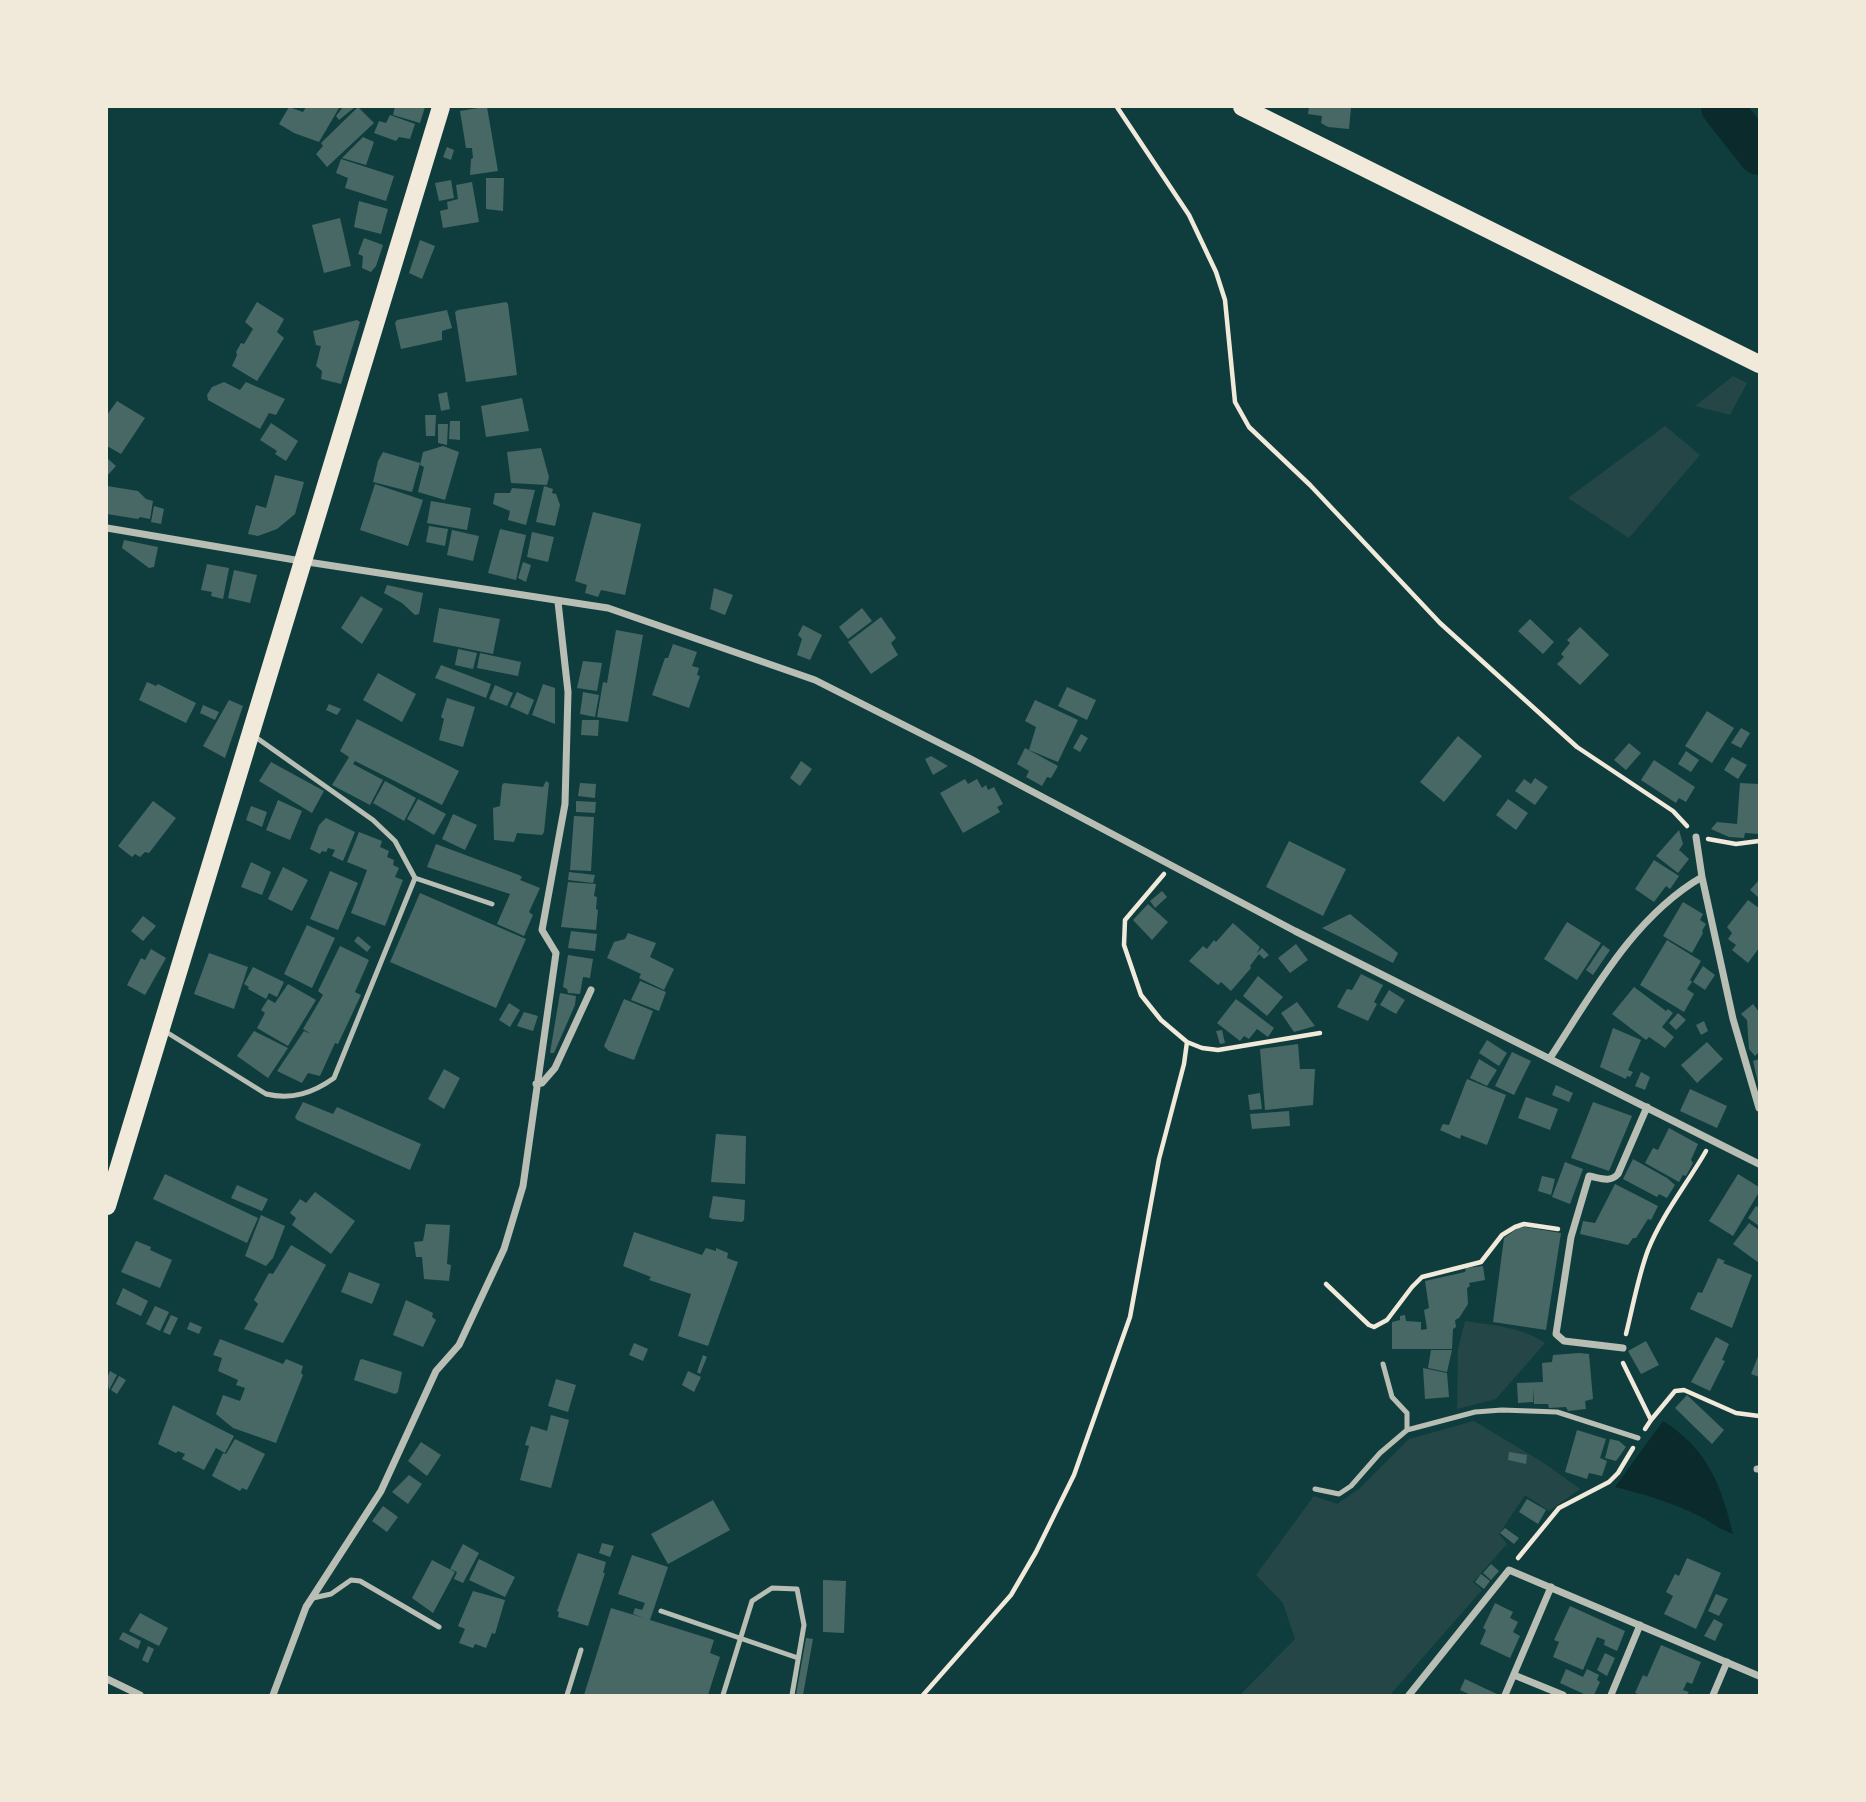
<!DOCTYPE html>
<html>
<head>
<meta charset="utf-8">
<style>
	body { margin:0 }
	#map { position:relative; width:1866px; height:1802px; overflow:hidden; background:#0f3d3e; font-family:"Roboto Serif",serif }
	canvas { display:block }
	.frame { position:absolute; inset:0; border:108px solid #f1e9da; pointer-events:none }
</style>
</head>
<body>
<div id="map">
<canvas width="1866" height="1802"></canvas>
<div class="frame"></div>
</div>
<script>
const context = document.querySelector('canvas').getContext('2d');
context.lineJoin = 'round';
function fill(path, color) { context.fillStyle = color; context.fill(path, 'evenodd'); }
function trace(path, color, width, dash) { context.strokeStyle = color; context.lineWidth = width; context.lineCap = dash ? 'butt' : 'round'; context.setLineDash(dash || []); context.stroke(path); }
fill(new Path2D(`
	M1733 376 1747 383 1730 415 1695 406Z
	M1665 426 1700 455 1629 538 1568 498Z
	M1465 1321C1492 1325 1522 1327 1545 1343L1496 1399 1457 1409 1458 1349Z
	M1474 1421 1544 1463 1580 1489 1549 1511 1525 1495 1499 1534 1507 1544 1473 1582 1482 1590 1390 1695H1240L1295 1639 1283 1603 1256 1575 1314 1496 1337 1504 1359 1489 1409 1439Z`), '#244646');
fill(new Path2D(`
	M1663 1421C1708 1449 1721 1485 1733 1534 1721 1530 1711 1522 1699 1516 1673 1503 1644 1494 1615 1487Z`), '#0a2a2b');
trace(new Path2D(`
	M1722 107 1759 154`), '#0a2a2b', 42);
fill(new Path2D(`
	M289 107 303 112 306 107 339 108 319 142 294 133 279 124Z
	M343 107H355L339 120 336 116Z
	M358 107 374 123 327 167 316 154 323 146 321 143Z
	M395 107H425L420 123 393 115Z
	M484 107H487L498 171 470 175 471 159 473 158 472 148H466L460 111Z
	M1309 107H1351L1349 129 1328 127 1321 123 1322 116 1308 114Z
	M390 115 415 124 410 139 399 137 396 141 374 133 379 121 386 123Z
	M363 137 374 142 366 165 342 158Z
	M447 147 454 150 451 160 443 157Z
	M341 159 394 176 386 201 345 188 348 178 336 173Z
	M486 178H504L503 211 486 209Z
	M451 180 454 198 439 201 435 183Z
	M472 182 479 222 443 228 440 211 448 209 447 202 458 199 456 185Z
	M359 201 388 209 381 234 354 227Z
	M340 218 351 266 324 273 312 225Z
	M364 238 383 245 376 266 371 272 362 268 363 256 358 254Z
	M420 240 435 246 422 279 409 273Z
	M257 302 284 319 277 332 284 338 257 381 232 366 237 355 236 352 241 343 244 344 253 329 245 322Z
	M506 302 508 304 517 375 466 382 455 312 458 310Z
	M447 310 452 328 442 331V340L401 349 395 323 397 320Z
	M357 320 360 322 341 384 321 379 322 371 316 366 321 346 316 345 313 331Z
	M224 382 240 390 246 382 285 399 276 415 269 413 260 429 208 400 207 395 212 387Z
	M447 392 450 409 441 411 438 394Z
	M522 398 529 431 486 437 481 406Z
	M117 401 145 418 121 454 107 446V415Z
	M425 415H436L435 436H426Z
	M450 421H460V440L449 439Z
	M271 423 298 441 286 461 275 454 277 451 260 440Z
	M438 424H448L447 445 438 443Z
	M443 446 459 452 445 500 418 492 424 467 420 465 423 452Z
	M541 448 549 477 547 485 511 483 507 452Z
	M383 452 420 463 412 492 373 482 378 461Z
	M107 458 116 466 107 476Z
	M275 475 304 482 295 514 277 529 258 536 248 534 256 505 266 508Z
	M375 484 423 500 408 546 360 530Z
	M107 486 138 491 146 499 153 501 150 519 140 517 138 519 107 514Z
	M544 486 553 489 552 493 556 494 560 505 555 526 536 522Z
	M512 488 535 490 526 525 508 520 510 511 493 504 495 493H510Z
	M431 501 471 508 467 530 427 523Z
	M154 506 164 509 161 524 151 522Z
	M593 512 641 524 625 595 601 590 598 597 585 593 587 585 575 581Z
	M429 526 448 529 445 546 426 542Z
	M500 529 526 535 516 580 488 573Z
	M452 530 479 536 473 561 447 555Z
	M532 532 554 537 548 562 527 557Z
	M124 540 158 547 154 567 149 568 122 548Z
	M523 562 531 565 526 582 518 578Z
	M207 564 229 568 223 599 211 596 212 592 201 590Z
	M234 570 257 575 250 603 228 598Z
	M387 585 423 593 419 614 415 615 402 603 384 593Z
	M714 588 733 595 725 615 710 609Z
	M361 596 383 609 362 644 341 628Z
	M439 608 500 619 493 654 433 642Z
	M862 608 872 621 848 639 839 627Z
	M881 617 896 638 891 643 898 655 871 674 848 642Z
	M1530 619 1554 642 1543 654 1518 631Z
	M803 625 822 635 810 660 797 655 802 639 798 635Z
	M1580 627 1609 655 1580 685 1557 664 1564 657 1561 654 1570 643 1567 640Z
	M616 630 643 635 628 722 597 717 603 682 607 683Z
	M673 644 697 652 692 666 699 668 697 675 700 676 689 708 652 695 665 658H668Z
	M458 649 477 653 473 669 455 665Z
	M480 653 521 662 518 676 477 668Z
	M583 661 602 663 597 691 577 688Z
	M441 665 491 684 486 698 435 678Z
	M378 673 416 694 402 722 363 700Z
	M147 682 156 686 158 684 196 703 186 723 139 700Z
	M543 684 555 688V724L532 715Z
	M495 685 513 693 507 706 489 699Z
	M1067 687 1096 700 1087 720 1058 706Z
	M517 692 534 700 528 715 510 707Z
	M583 692 599 695 595 717 580 714Z
	M447 698 475 707 463 747 439 740 444 719 441 717Z
	M229 700 243 706 225 758 203 746Z
	M1035 700 1078 720 1058 762 1029 750 1036 727 1025 721Z
	M329 704 341 709 337 715 326 710Z
	M203 705 219 712 215 720 200 713Z
	M1707 711 1734 728 1712 763 1685 746Z
	M357 719 459 771 442 805 355 761 353 764 383 780 370 805 332 785 349 757 340 751Z
	M582 720H599L598 736 581 735Z
	M1741 728 1750 733 1741 748 1731 743Z
	M1081 734 1088 738 1080 752 1073 748Z
	M1458 736 1482 756 1444 802 1420 782Z
	M1629 743 1641 753 1626 770 1614 760Z
	M1025 748 1058 766 1051 778 1047 777 1042 786 1026 777 1029 771 1017 764Z
	M1686 751 1699 760 1691 772 1678 764Z
	M931 756 948 766 933 775 925 759Z
	M1732 757 1747 765 1738 779 1724 770Z
	M1654 760 1695 787 1686 802 1679 798 1676 803 1641 780Z
	M801 761 812 769 800 786 790 778Z
	M271 762 324 791 312 813 259 781Z
	M1535 778 1548 787 1535 805 1515 791 1524 779 1531 784Z
	M965 779 968 784 977 779 982 788 986 785 988 790 994 787 1003 804 997 807 1000 812 963 833 940 793Z
	M385 781 416 798 404 821 373 803Z
	M546 781 549 783 544 832 542 835 517 833 514 842 494 840 493 808 500 806 502 785 504 783 543 787Z
	M580 783 596 784 595 798 578 796Z
	M1740 783 1759 784V834L1745 833 1744 838 1729 837 1711 829 1717 822 1737 824Z
	M418 799 446 814 434 835 407 819Z
	M1508 799 1528 813 1516 830 1496 815Z
	M278 800 302 811 290 840 266 830Z
	M153 801 176 818 149 853 145 852 140 857 135 854 132 857 118 846Z
	M576 801 596 802 595 813 576 812Z
	M251 806 267 812 262 827 246 820Z
	M453 814 477 825 465 850 442 839Z
	M574 816 594 817 591 871 570 870Z
	M326 818 355 832 343 861 332 856 335 850 328 848 326 852 322 851 320 854 310 849 319 825Z
	M1679 830 1683 844 1679 850 1689 859 1678 873 1656 856Z
	M359 832 382 841 380 847 389 851 387 857 394 860 393 865 399 868 395 877 403 880 385 926 351 913 367 870 347 862Z
	M1289 841 1346 869 1323 916 1266 887Z
	M436 844 519 875 522 877 520 880 540 888 529 912 533 915 524 936 497 924 510 894 427 867Z
	M1654 860 1679 876 1670 889 1666 886 1654 902 1635 889Z
	M251 862 271 872 262 895 241 887Z
	M283 867 308 880 292 911 268 899Z
	M330 871 358 883 338 930 310 919Z
	M569 872 595 875 593 883 568 880Z
	M1759 880V898L1750 890Z
	M568 882 596 884 594 896 597 897 596 909 598 910 596 930 561 927Z
	M1162 891 1167 897 1155 908 1150 901Z
	M420 893 526 939 496 1008 390 962Z
	M1748 900 1759 908V948L1748 963 1732 950 1736 945 1728 939 1732 933 1727 927Z
	M1683 902 1703 914 1700 920 1706 924 1702 931 1703 933 1692 953 1663 936Z
	M1148 904 1168 922 1152 940 1133 920Z
	M1350 914 1398 953 1393 963 1322 928Z
	M143 916 156 926 143 941 131 931Z
	M1567 922 1601 943 1577 980 1544 959Z
	M1233 923 1260 947 1257 953 1262 948 1269 955 1264 959 1259 954 1250 966 1251 968 1231 991 1221 982 1218 985 1189 961 1203 946 1207 949 1214 940 1216 942Z
	M307 925 335 938 312 988 284 974Z
	M571 931 597 934 595 951 568 948Z
	M628 933 656 943 650 957 674 969 664 990 639 978 641 974 607 958 614 942 625 939Z
	M358 936 371 947 367 952 354 941Z
	M1667 940 1701 961 1690 980 1692 982 1687 989 1694 994 1684 1012 1640 985Z
	M1296 944 1308 960 1290 973 1278 958Z
	M1603 945 1610 950 1593 975 1586 970Z
	M340 946 369 960 355 992 361 995 338 1044 335 1043 320 1076 308 1073 302 1083 277 1071 304 1031 311 1034 303 1029 323 995 318 991Z
	M151 949 166 958 145 995 127 985 141 958 145 960Z
	M209 953 248 967 234 1009 194 994Z
	M568 955 593 959 590 978 583 977 580 994 568 993 567 989 563 987Z
	M1703 966 1715 975 1705 990 1693 982Z
	M253 967 284 982 277 997 269 993 266 999 248 989 249 987 244 984Z
	M1361 974 1383 985 1374 1002 1377 1004 1368 1021 1337 1007 1347 989 1352 990Z
	M1258 976 1283 997 1267 1016 1243 996Z
	M640 981 666 992 659 1011 631 1000Z
	M288 984 316 1000 288 1046 257 1028 265 1013 261 1010 268 999 275 1003Z
	M1634 987 1666 1011 1668 1009 1673 1013 1662 1027 1674 1037 1665 1048 1649 1037 1646 1040 1612 1014Z
	M1389 990 1405 1000 1396 1014 1380 1005Z
	M560 993 576 996 575 1005 554 1053H550Z
	M624 999 653 1011 634 1060 609 1051 604 1046Z
	M1236 999 1274 1028 1268 1037 1257 1029 1249 1039 1244 1036 1240 1041 1217 1023Z
	M1297 1002 1315 1026 1294 1032 1281 1013Z
	M509 1003 520 1010 510 1027 499 1020Z
	M1753 1004 1759 1012V1052L1755 1056 1749 1049 1747 1020 1741 1014Z
	M524 1012 538 1016 533 1031 517 1026Z
	M1678 1013 1686 1020 1676 1030 1669 1023Z
	M1704 1021 1708 1031 1701 1035 1696 1025Z
	M1613 1028 1641 1040 1628 1070 1633 1072 1630 1077 1627 1076 1626 1079 1600 1067Z
	M1222 1030 1225 1043 1220 1044 1216 1031Z
	M254 1031 288 1048 268 1078 237 1056Z
	M1487 1040 1507 1053 1499 1066 1479 1053Z
	M1707 1042 1723 1059 1697 1083 1681 1065Z
	M1298 1044 1300 1069H1315L1313 1105 1265 1110 1260 1049Z
	M1512 1052 1531 1061 1514 1095 1495 1086Z
	M1479 1059 1497 1070 1487 1086 1470 1078Z
	M1759 1059V1083H1758L1753 1061Z
	M444 1069 460 1078 444 1109 428 1099Z
	M1641 1072 1650 1077 1645 1090 1635 1086Z
	M1467 1079 1506 1095 1487 1145 1461 1135 1460 1139 1440 1130 1443 1124 1449 1125Z
	M1556 1085 1573 1093 1569 1102 1552 1095Z
	M1690 1089 1727 1106 1717 1128 1680 1111Z
	M1260 1093 1262 1109 1250 1110 1248 1095Z
	M1526 1097 1558 1109 1550 1130 1518 1118Z
	M303 1102 333 1114 337 1107 421 1144 410 1170 297 1120 295 1117Z
	M1593 1102 1632 1116 1609 1171 1571 1158Z
	M1289 1111 1290 1126 1252 1129 1250 1114Z
	M1669 1128 1698 1144 1691 1160 1693 1163 1686 1176 1683 1175 1679 1182 1645 1163 1653 1148 1658 1150Z
	M716 1134 746 1136 745 1184 711 1182Z
	M1633 1159 1667 1178 1675 1185 1667 1198 1659 1194 1657 1197 1623 1179Z
	M1565 1162 1583 1169 1570 1204 1552 1197Z
	M165 1174 258 1218 247 1243 153 1199Z
	M1738 1174 1759 1187V1192L1733 1236 1709 1221Z
	M1542 1176 1555 1179 1551 1195 1538 1191Z
	M1615 1184 1658 1206 1651 1220 1648 1219 1636 1238H1633L1628 1245 1580 1234 1583 1221 1595 1223Z
	M237 1185 268 1199 262 1211 231 1198Z
	M315 1192 355 1221 331 1254 292 1225 296 1218 290 1213 300 1199 306 1203Z
	M713 1196 745 1200 744 1220 742 1222 712 1219 709 1217Z
	M1756 1206 1759 1208V1226L1748 1218Z
	M261 1215 285 1226 273 1258 266 1266 245 1256Z
	M1749 1223 1759 1230V1263L1733 1244Z
	M426 1224 450 1225 447 1264 451 1265 449 1281 424 1279 422 1257H416L414 1242 423 1241Z
	M1525 1227 1561 1233 1546 1330 1493 1322 1504 1238 1518 1228Z
	M634 1232 702 1255 706 1248 716 1251V1248L728 1253 727 1258 738 1262 708 1346 678 1336 691 1294 649 1280 651 1277 623 1266Z
	M136 1241 151 1247 150 1250 172 1260 160 1288 121 1272Z
	M291 1245 326 1265 283 1343 244 1329 258 1304 254 1300 269 1273 273 1274Z
	M1718 1258 1725 1261 1723 1263 1752 1275 1732 1328 1690 1309 1698 1292 1702 1293Z
	M1483 1266 1485 1280 1469 1283 1470 1286 1467 1288 1468 1304 1459 1318 1455 1320 1456 1327 1453 1329 1452 1349H1392V1322L1400 1320V1316L1405 1315 1406 1321 1421 1322V1330L1427 1329 1424 1310 1429 1308 1425 1281 1465 1272 1466 1268Z
	M349 1272 380 1284 372 1304 341 1292Z
	M123 1288 148 1301 141 1316 116 1304Z
	M406 1300 433 1313 432 1317 436 1320 423 1347 393 1335Z
	M155 1306 169 1312 160 1331 146 1324Z
	M171 1315 178 1318 170 1335 163 1332Z
	M190 1322 202 1327 199 1334 187 1329Z
	M1716 1337 1729 1344 1722 1360 1725 1361 1710 1391 1691 1382Z
	M220 1339 283 1364 286 1359 303 1366 301 1373 303 1375 276 1443 233 1428 216 1414 223 1395 240 1401 245 1388 236 1385 238 1380 218 1371 222 1358 213 1355Z
	M1646 1341 1659 1365 1641 1374 1628 1351Z
	M634 1343 648 1349 643 1361 629 1355Z
	M1431 1350H1452L1447 1372 1428 1368Z
	M1579 1353 1589 1354 1593 1399 1585 1401 1586 1409 1568 1411 1566 1407 1549 1408 1548 1404H1534L1533 1388V1402L1518 1403 1517 1383 1543 1382 1542 1363 1552 1362 1553 1355Z
	M1759 1354V1377L1751 1374Z
	M703 1355 707 1357 700 1374 697 1372Z
	M362 1359 402 1372 398 1392 395 1394 354 1380 360 1360Z
	M1423 1368 1447 1373 1449 1397 1425 1399Z
	M110 1371 117 1375 109 1390 107 1378Z
	M688 1371 701 1377 694 1392 682 1385Z
	M119 1376 126 1380 117 1394 111 1390Z
	M556 1379 576 1385 568 1412 548 1406Z
	M1687 1395 1724 1430 1712 1444 1675 1408Z
	M173 1405 234 1436 225 1453 216 1448 204 1470 182 1459 185 1454 178 1451 176 1453 158 1444Z
	M551 1415 569 1420 551 1488 520 1480 529 1446 525 1445 531 1426 547 1431Z
	M1577 1430 1606 1439 1600 1458 1607 1461 1602 1476 1589 1473 1587 1479 1565 1472Z
	M235 1439 265 1454 247 1490 242 1488 240 1491 212 1476 223 1453 226 1454Z
	M1610 1439 1619 1441 1626 1447 1616 1461 1605 1458Z
	M421 1442 441 1455 427 1476 408 1461Z
	M1509 1452 1527 1455 1526 1464 1508 1460Z
	M409 1475 422 1484 408 1504 392 1492Z
	M1527 1499 1546 1510 1538 1524 1519 1512Z
	M713 1500 730 1530 668 1564 651 1534Z
	M383 1506 398 1517 387 1532 372 1521Z
	M1505 1528 1519 1538 1514 1544 1500 1533Z
	M602 1543 614 1546 610 1557 599 1553Z
	M463 1544 479 1553 463 1583 454 1579 457 1572 450 1569Z
	M578 1553 606 1562 603 1573H605L588 1626 558 1617 559 1612 557 1611Z
	M632 1555 668 1567 650 1620 714 1640 710 1653 720 1657 708 1695H584L611 1608 644 1618 633 1614 635 1608 642 1610 645 1603 618 1594Z
	M1687 1558 1721 1573 1696 1629 1664 1614 1673 1596 1666 1592 1675 1574 1679 1576Z
	M479 1559 515 1577 505 1597 469 1580Z
	M432 1560 455 1572 433 1613 412 1598Z
	M1491 1564 1499 1571 1491 1580 1483 1573Z
	M1481 1574 1490 1581 1484 1589 1475 1582Z
	M823 1580 846 1581 844 1633 823 1632Z
	M473 1591 505 1600 495 1634 492 1633 486 1648 475 1644 473 1648 459 1643 465 1629 458 1626Z
	M1716 1594 1728 1599 1719 1616 1708 1611Z
	M1495 1603 1513 1612 1510 1618 1518 1622 1513 1632 1520 1636 1510 1658 1480 1644 1486 1630 1483 1628Z
	M1570 1606 1625 1631 1617 1651 1604 1645 1605 1640 1597 1637 1583 1670 1553 1657 1559 1642 1554 1640Z
	M140 1613 168 1628 159 1646 129 1631Z
	M1714 1619 1723 1624 1715 1641 1704 1636Z
	M123 1632 141 1641 138 1649 119 1639Z
	M806 1638 813 1639 803 1695H796Z
	M1661 1645 1701 1662 1692 1684 1687 1682 1683 1690 1689 1692 1687 1695H1641L1635 1693 1643 1675 1647 1677Z
	M148 1646 154 1649 148 1663 142 1660Z
	M1605 1653 1615 1658 1607 1676 1597 1670Z
	M1566 1669 1583 1677 1587 1669 1599 1675 1597 1680 1600 1682 1594 1695H1586L1560 1683Z
	M1465 1679 1499 1695H1471L1460 1690Z`), '#486865');
trace(new Path2D(`
	M1117 107 1189 215 1216 272 1225 300 1235 402 1249 427 1310 485 1440 623 1577 747 1673 811 1687 826
	M1708 839 1736 844 1759 841
	M1187 1042 1202 1048 1218 1050 1320 1033
	M1326 1284 1369 1325 1374 1327 1387 1320 1412 1287 1422 1277 1481 1262 1502 1235 1515 1227 1524 1224 1558 1229
	M1626 1334C1633 1306 1638 1277 1648 1250 1662 1215 1687 1184 1706 1151
	M1623 1363 1651 1420 1645 1429
	M1651 1420 1675 1391 1684 1390 1736 1413 1759 1416
	M1518 1558 1559 1508 1609 1482 1618 1473 1633 1448
	M923 1695 1011 1595 1036 1552 1074 1475 1130 1317 1159 1159 1184 1064 1187 1042 1161 1020 1141 995 1124 945 1125 920 1164 874`), '#f1e9da', 4.5);
trace(new Path2D(`
	M415 878 492 904
	M163 1030 266 1094C292 1100 313 1093 334 1078L415 878 395 841 373 820 254 736
	M1383 1364 1392 1397 1407 1413V1430
	M1315 1489 1339 1494 1351 1486 1380 1453 1407 1430 1475 1412 1502 1410 1557 1412 1638 1438
	M313 1598 331 1594 351 1580 360 1581 439 1627
	M661 1611 798 1658
	M567 1695 581 1650
	M723 1695 752 1601 772 1588 797 1589 804 1625 792 1695`), '#b8beb3', 5);
trace(new Path2D(`
	M107 528 301 561 608 608 815 680 971 759 1295 931 1759 1164
	M1696 837 1702 877 1733 1019 1759 1108
	M1550 1058C1592 994 1633 917 1702 877
	M536 1084 542 1083 555 1068 591 990
	M1623 1348 1564 1341 1556 1334 1571 1237 1589 1176C1600 1178 1610 1183 1618 1174L1647 1107
	M1757 1469H1759
	M1514 1675 1563 1695
	M107 1679 140 1695
	M273 1695 306 1607 381 1491 436 1371 459 1345 504 1249 523 1186 556 953 542 930 565 804 568 692 558 602
	M1409 1695 1509 1570 1759 1676
	M1505 1695 1551 1587
	M1611 1695 1640 1625
	M1713 1695 1727 1662`), '#b8beb3', 7);
trace(new Path2D(`
	M1242 107 1759 364
	M107 1206 441 107`), '#f1e9da', 18);
</script>
</body>
</html>
